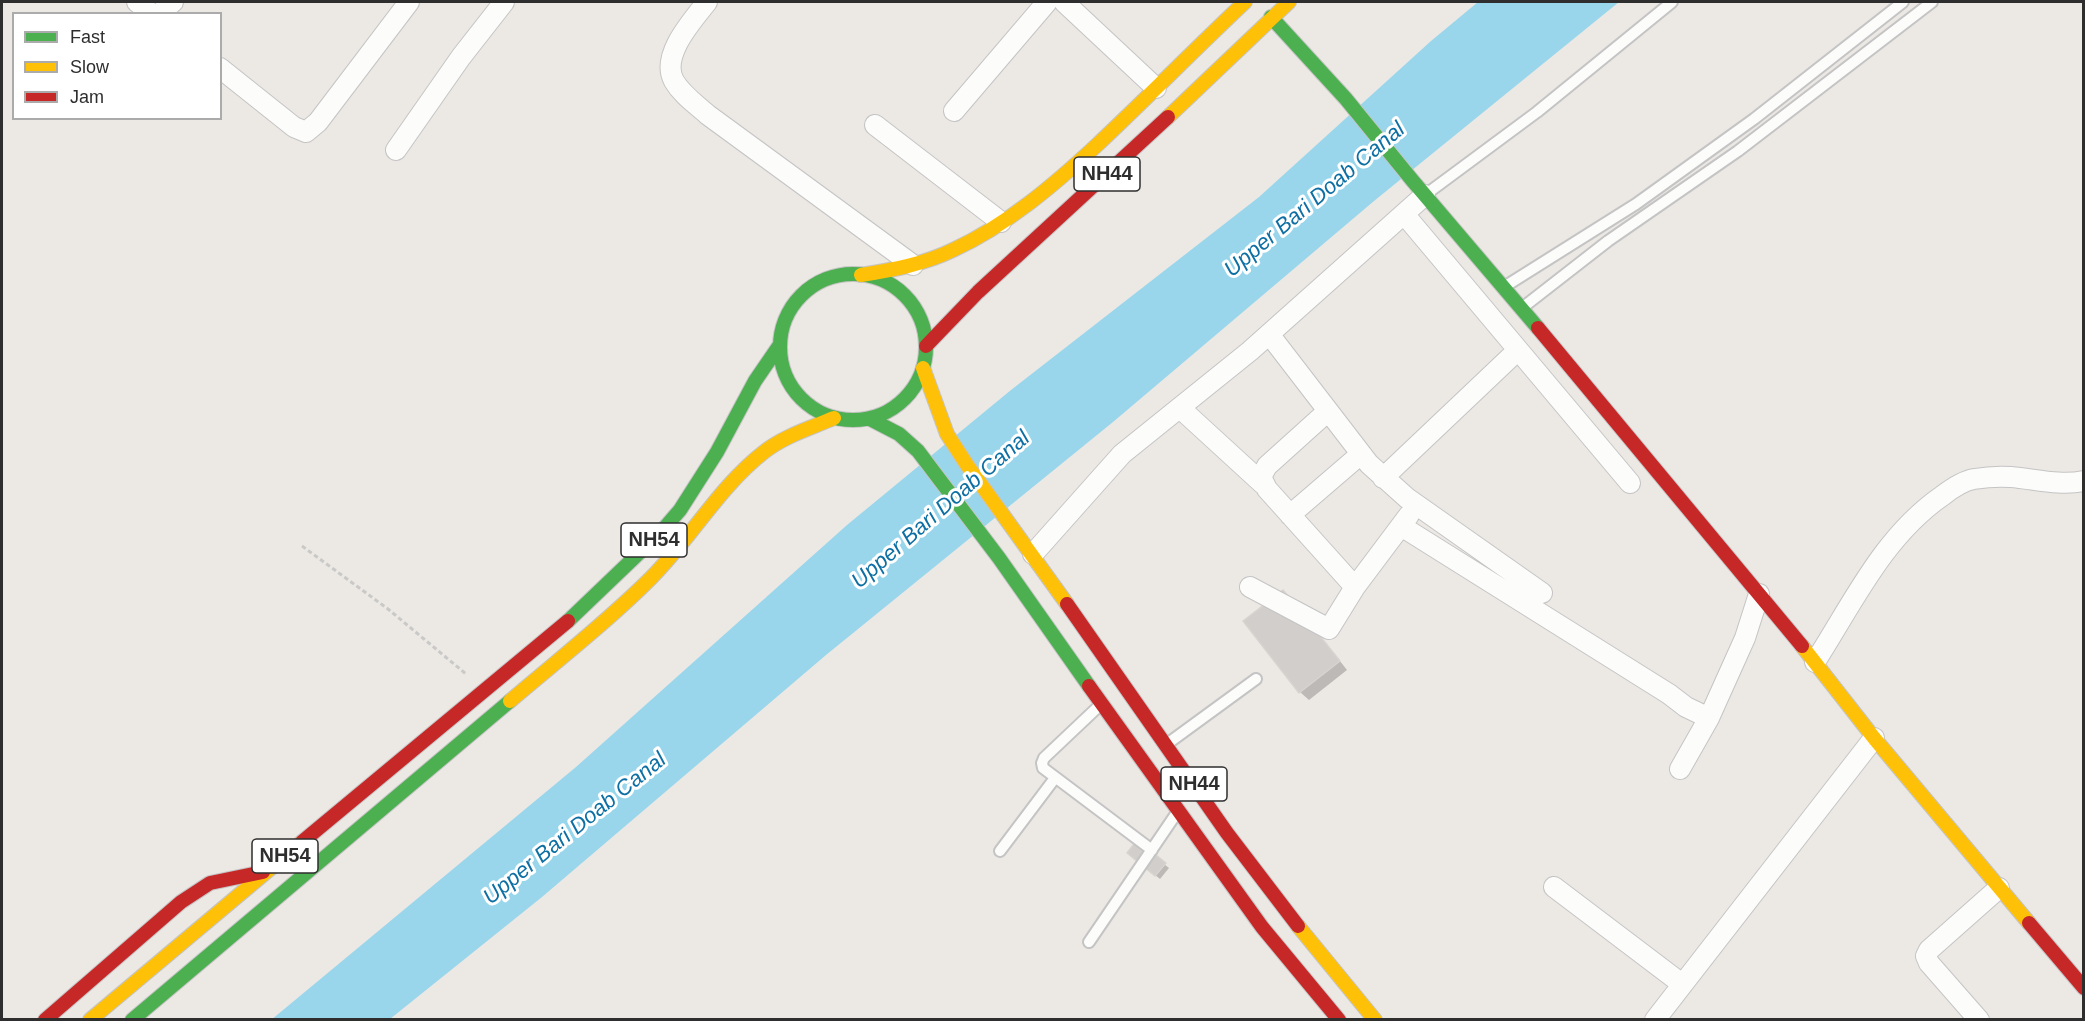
<!DOCTYPE html>
<html>
<head>
<meta charset="utf-8">
<style>
	body { margin:0 }
	#map { position:relative; width:2085px; height:1021px; overflow:hidden; background:#ece8e4; font-family:Helvetica,sans-serif }
	canvas { display:block }
	.frame { position:absolute; inset:0; border:3px solid #2e2e2e; pointer-events:none }
	.legend { position:absolute; left:12px; top:12px; width:210px; height:108px; box-sizing:border-box; background:#fff; border:2px solid #ababab; margin:0; padding:8px 10px; list-style:none; font-size:18px; color:#2e2e2e }
	.legend li { display:flex; align-items:center; gap:12px; height:30px }
	.legend b { width:30px; border:2px solid #ababab }
</style>
</head>
<body>
<div id="map">
<canvas width="2085" height="1021"></canvas>
<div class="frame"></div>
<ul class="legend">
<li><b style="height:8px;background:#4caf50"></b>Fast</li>
<li><b style="height:8px;background:#ffc107"></b>Slow</li>
<li><b style="height:8px;background:#c62828"></b>Jam</li>
</ul>
</div>
<script>
const context = document.querySelector('canvas').getContext('2d');
context.lineJoin = 'round';
function fill(path, color) { context.fillStyle = color; context.fill(path, 'evenodd'); }
function trace(path, color, width, dash) { context.strokeStyle = color; context.lineWidth = width; context.lineCap = dash ? 'butt' : 'round'; context.setLineDash(dash || []); context.stroke(path); }
function drawText(font, color, halo, rows, align = 'center') {
  context.font = font + ' Helvetica,sans-serif'; context.lineWidth = 6; context.setLineDash([]); context.textBaseline = 'middle'; context.strokeStyle = halo; context.fillStyle = color; for (const [text, x, y, turn = 0] of rows) {
    context.save(); context.translate(x, y); context.rotate((+turn || 0) * Math.PI / 180); context.textAlign = isNaN(turn) ? turn : align; if (halo) context.strokeText(text, 0, 0); context.fillText(text, 0, 0); context.restore();
  }
}
fill(new Path2D(`
	M1478 2H1619L1374 201 1113 422 826 655 542 897 390 1019 271 1020 576 767 847 525 1011 390 1259 197 1431 41Z`), '#99d6ec');
fill(new Path2D(`
	M1292 600 1347 670 1309 700 1300 692Z
	M1137 843 1169 868 1160 879 1133 857Z`), '#0003');
const building = new Path2D(`
	M1283 590 1340 661 1299 693 1243 621Z
	M1137 840 1166 863 1155 876 1127 853Z`);
fill(building, '#d1cecb');
trace(building, '#d7d4d0', 1.5);
const lane = new Path2D(`
	M1425 195 1537 112 1672 2
	M1504 287 1636 204 1754 119 1903 2
	M1522 308 1608 241 1738 151 1932 2
	M1099 706 1044 758 1042 763 1043 768 1152 850
	M1167 744 1256 679
	M1000 851 1055 778
	M1089 942 1176 814`);
const street = new Path2D(`
	M137 2 152 14
	M707 2C692 21 660 56 674 81 682 95 697 105 708 115L913 265
	M1064 2 1156 88
	M159 14 173 2
	M220 68 294 127 306 132 318 122 409 2
	M954 111 1047 2
	M875 125 1001 222
	M396 150 461 57 504 2
	M1404 214 1630 483
	M1269 334 1369 464 1407 498 1542 593
	M1180 408 1263 484
	M1328 411 1267 466 1261 477 1267 489 1355 587 1409 515
	M1383 478 1518 350
	M1290 515 1361 454
	M1401 526 1669 694 1686 707 1709 718 1745 638 1759 594
	M1033 554 1122 454 1250 351 1425 195
	M1250 587 1329 629 1355 587
	M1815 662C1853 603 1883 537 1942 496 1951 489 1962 481 1974 479 1986 477 1998 476 2011 477 2035 479 2060 486 2084 481
	M1680 769 1709 718
	M1554 887 1682 984
	M1655 1020 1874 738
	M1979 1020 1929 963 1926 956 1929 950 1999 888`);
const fast = new Path2D(`
	M1271 17 1346 99 1412 180 1538 328
	M780 347a73 73 0 1 1 146 0a73 73 0 1 1-146 0Z
	M870 419 899 434 918 451 999 558 1089 686
	M568 621 661 532 680 510 717 452 755 381 779 346
	M132 1020 510 701`);
const slow = new Path2D(`
	M1168 117 1289 2
	M861 275C893 270 924 264 953 250 1007 225 1054 185 1097 145 1147 98 1195 49 1245 2
	M923 368 947 434 967 465 1067 604
	M1802 646 1874 738 2029 923
	M510 701C558 660 607 622 651 578 691 538 720 486 764 452 784 436 811 428 834 418
	M1298 926 1375 1020
	M90 1020 302 842`);
const jam = new Path2D(`
	M1538 328 1802 646
	M926 346 978 292 1168 117
	M1067 604 1227 833 1298 926
	M1089 686 1262 927 1339 1020
	M302 842 568 621
	M2029 923 2084 988
	M45 1020 181 902 210 883 263 872`);
trace(lane, '#c5c4c5', 14);
trace(street, '#c5c4c5', 22);
trace(fast, '#c5c4c5', 16);
trace(slow, '#c5c4c5', 16);
trace(jam, '#c5c4c5', 16);
trace(new Path2D(`
	M302 546 388 609 466 674`), '#c9c9c8', 3, [4.5, 3]);
trace(lane, '#fcfcfb', 10);
trace(street, '#fcfcfb', 20);
trace(fast, '#4caf50', 14);
trace(slow, '#ffc107', 14);
trace(jam, '#c62828', 14);
for (const [x, y, w] of [
	[1107,174,66],
	[654,540,66],
	[1194,784,66],
	[285,856,66]
]) { const box = new Path2D(); box.roundRect(x - w / 2, y - 17, w, 34, 4.5); context.fillStyle = '#fff'; context.fill(box); trace(box, '#2e2e2e', 1.5); }
drawText('bold 20px', '#2e2e2e', null, [
	["NH44",1107,174],
	["NH54",654,540],
	["NH44",1194,784],
	["NH54",285,856]
]);
drawText('italic 22px', '#0d6fa3', '#fff', [
	["Upper Bari Doab Canal",1315,200,-40],
	["Upper Bari Doab Canal",941,510,-41],
	["Upper Bari Doab Canal",575,829,-39]
]);
</script>
</body>
</html>
